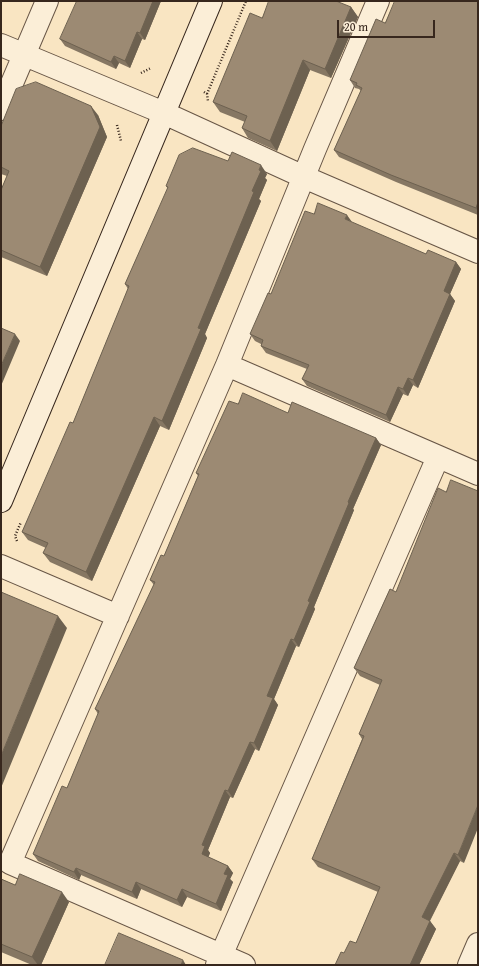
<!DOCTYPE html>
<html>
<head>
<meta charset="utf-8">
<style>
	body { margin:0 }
	#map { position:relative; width:479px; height:966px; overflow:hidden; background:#f9e5c2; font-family:"Gentium Book Plus",serif }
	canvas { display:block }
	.frame { position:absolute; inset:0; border:2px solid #37271d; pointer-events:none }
	.scale { position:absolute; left:337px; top:20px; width:98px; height:18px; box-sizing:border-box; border:2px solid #37271d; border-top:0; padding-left:5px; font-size:12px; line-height:14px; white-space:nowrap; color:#37271d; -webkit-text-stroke:3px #fbeed7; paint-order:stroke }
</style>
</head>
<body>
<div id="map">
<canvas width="479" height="966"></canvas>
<div class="frame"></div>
<div class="scale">20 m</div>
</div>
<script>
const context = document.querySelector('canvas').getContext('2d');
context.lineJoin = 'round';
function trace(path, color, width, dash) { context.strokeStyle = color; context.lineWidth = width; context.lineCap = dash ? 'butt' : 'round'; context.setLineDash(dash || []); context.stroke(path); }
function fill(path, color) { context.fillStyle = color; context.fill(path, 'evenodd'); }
const street = new Path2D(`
	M1 45 164 113 304 177 478 252
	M1 109 47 1
	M227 365 478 474
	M1 566 118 616
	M217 965 438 457
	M244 965 10 863 227 365 315 149 378 1
	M469 965 478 944`);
const secondary = new Path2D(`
	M1 501 211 1`);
trace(street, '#685646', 24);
trace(secondary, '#37271d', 24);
trace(new Path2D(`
	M141 73 151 68
	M204 92 207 94 208 101
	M207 94 246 1
	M117 125 121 141
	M17 541 15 536 21 522`), '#37271d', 2.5, [1, 2]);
trace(street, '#fbeed7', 22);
trace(secondary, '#fbeed7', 22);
fill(new Path2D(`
	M77 1H161L145 40 142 39 130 68 119 63 116 69 65 46 60 39Z
	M478 1V215L396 182 339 157 334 150 361 91 359 89 355 88 350 80 385 23Z
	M351 7 358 17 331 78 310 70 277 151 248 138 242 128 245 122 220 112 213 102 262 18Z
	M98 115 107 137 47 276 1 257V190L7 176 1 174V126Z
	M267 174 265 178 267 180 259 199 261 201 205 334 207 338 169 430 160 426 92 581 50 562 43 553 46 548 28 540 22 532 73 423 128 289 125 284 168 189 166 186Z
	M314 214 426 254 456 262 461 269 450 294 455 301 418 388 413 385 408 396 403 394 390 422 307 386 302 379 307 369 266 353 261 346V344L255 341 250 334Z
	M238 404 288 413 376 438 381 445 353 509 354 510 314 607 315 609 299 647 296 646 274 699 278 705 259 751 255 749 233 798 230 797 208 850 210 853 208 857 228 866 233 873 230 879 233 882 221 911 187 897 182 907 141 889 137 899 81 875 79 880 38 861 33 854 67 788 98 714 95 709 154 585 150 580 164 556 198 476 196 473Z
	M390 589 464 863 460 861 430 921 436 929 419 965H335L344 953 356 943 378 892 318 867 312 859 362 739 359 734 380 685 360 676 354 668Z
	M1 879 15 885 69 902 41 965H32L1 952Z`), '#867763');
fill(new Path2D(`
	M153 1H161L145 40 140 33Z
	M351 7 358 17 331 78 325 69Z
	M137 32 142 39 130 68 125 61Z
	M114 56 119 63 116 69 111 62Z
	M303 60 310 70 277 151 270 141Z
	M91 106 98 115 107 137 47 276 40 267Z
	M261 165 267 174 265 178 267 180 259 199 261 201 205 334 207 338 169 430 162 421 198 328 252 191Z
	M478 202V212L476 208Z
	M347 215 352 222 345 219Z
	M456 262 461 269 450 294 455 301 418 388 413 380 444 291Z
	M15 334 20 341 1 386V366Z
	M408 378 413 385 408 396 403 389Z
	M398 387 403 394 390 422 386 415Z
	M154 417 160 426 92 581 86 572Z
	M376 438 381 445 353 509 354 510 314 607 315 609 299 647 294 640 308 601 348 502Z
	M58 616 67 628 1 788V756Z
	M291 639 296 646 274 699 278 705 259 751 254 743 267 696Z
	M250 742 255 749 233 798 228 791Z
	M225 790 230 797 208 850 210 853 207 861 202 854V845Z
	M478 805V828L464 863 458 855Z
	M454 853 460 861 427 926 422 917Z
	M228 866 233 873 230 879 233 882 221 911 216 904 224 874Z
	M76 868 81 875 79 880 74 872Z
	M136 882 141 889 137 899 132 892Z
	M182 889 187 897 182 907 177 900Z
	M62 892 69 902 41 965H38L32 957Z
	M430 921 436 929 419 965H410Z
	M183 960 186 965H181Z`), '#6d6150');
const building = new Path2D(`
	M77 1H153L140 33 137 32 125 61 114 56 111 62 60 39Z
	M269 1H336L351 7 325 69 303 60 270 141 242 128 247 116 213 102 250 13 262 18Z
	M395 1H478V202L476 208 391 175 334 150 362 88 356 85 357 83 350 80 376 19 385 23Z
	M36 82 91 106 100 127 40 267 1 250V190L9 171 1 167V126L16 89Z
	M193 148 228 161 232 152 261 165 259 170 261 171 252 191 254 192 198 328 201 329 162 421 154 417 86 572 43 553 48 543 22 532 70 422 73 423 129 286 125 284 168 187 166 186 179 155Z
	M318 203 347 215 345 219 426 254 428 250 456 262 444 291 450 294 413 380 408 378 403 389 398 387 386 415 302 379 309 365 261 346 263 340 250 334 268 293 271 294 305 211 314 214Z
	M1 328 15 334 1 366Z
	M243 393 288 413 292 402 376 438 348 502 349 503 308 601 310 602 294 640 291 639 267 696 273 698 254 743 250 742 228 791 225 790 202 845 205 846 202 854 228 866 224 874 228 875 216 904 182 889 177 900 136 882 132 892 76 868 74 872 33 854 62 786 67 788 99 711 95 709 155 582 150 580 161 555 164 556 199 474 196 473 229 401 238 404Z
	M451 480 478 491V805L458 855 454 853 422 917 430 921 410 965H335L341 952 344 953 350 941 356 943 380 887 312 859 364 736 359 734 382 680 354 668 390 589 396 592 438 488 446 492Z
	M1 592 58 616 1 756Z
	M20 874 62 892 32 957 1 944V879L15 885Z
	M119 933 183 960 181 965H105Z`);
fill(building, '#9c8a73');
trace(building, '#6d6150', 1);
</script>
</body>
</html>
